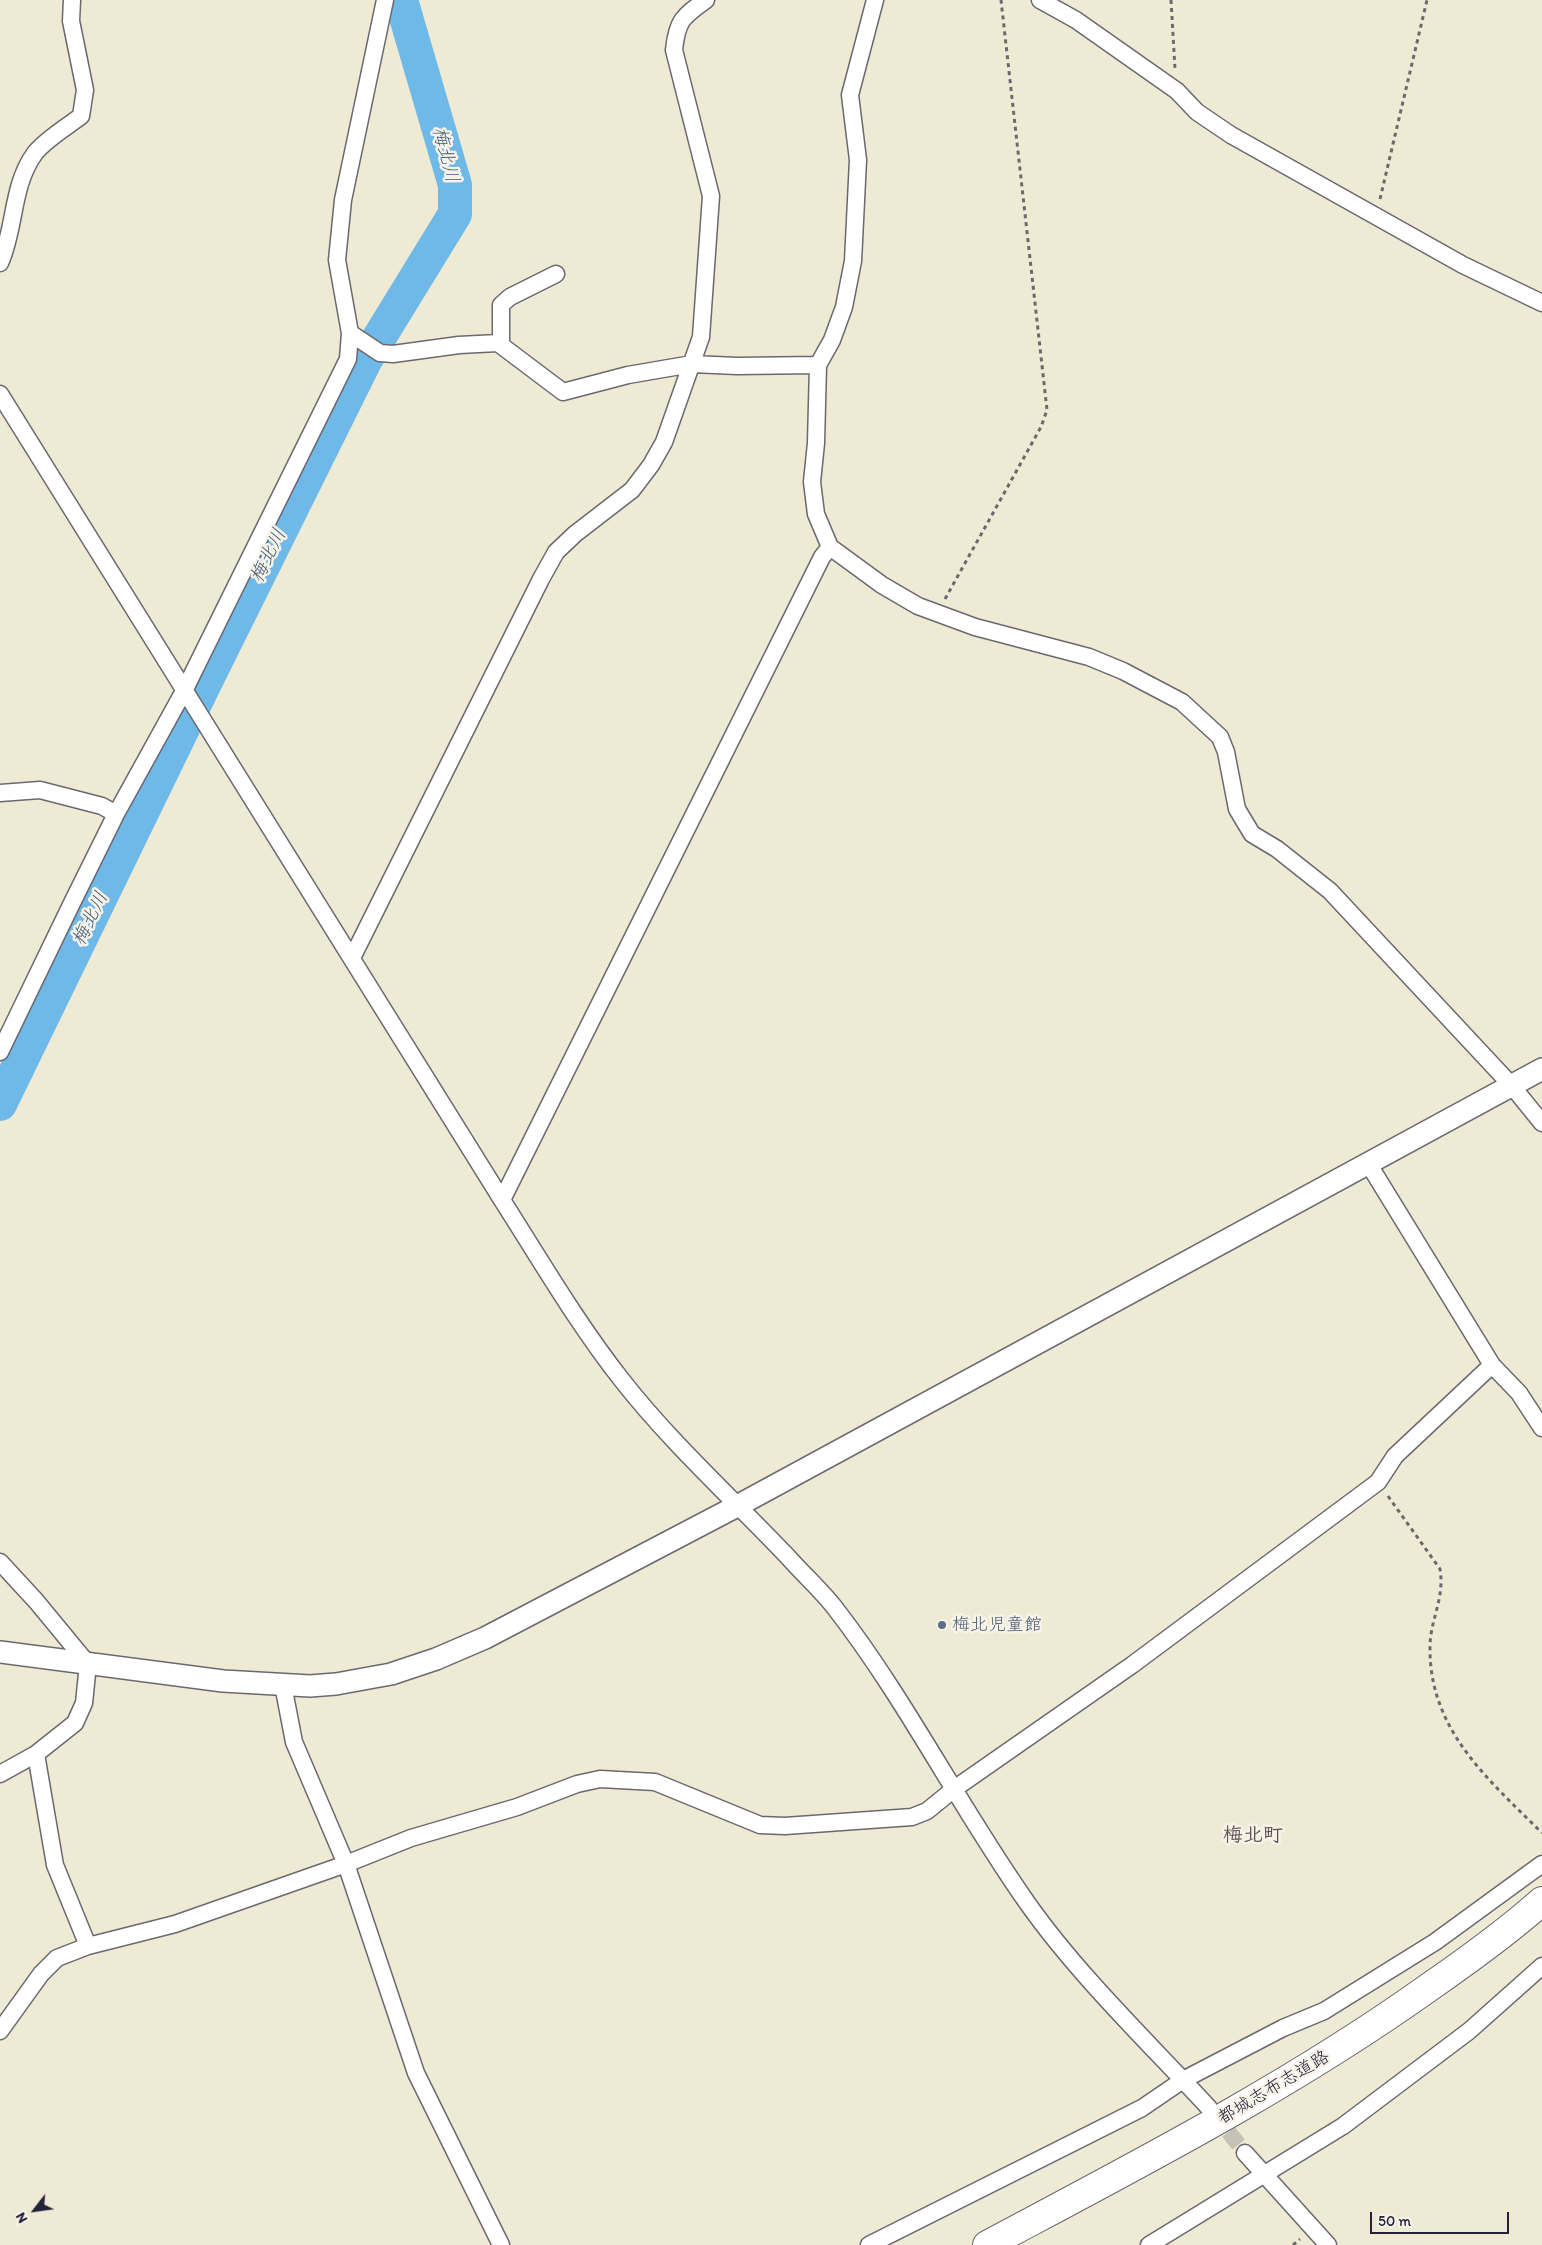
<!DOCTYPE html>
<html>
<head>
<meta charset="utf-8">
<style>
	body { margin:0 }
	#map { position:relative; width:1542px; height:2245px; overflow:hidden; background:#efead3; font-family:Itim,sans-serif }
	canvas { display:block }
	.north { position:absolute; left:10px; top:2185px; width:50px; height:50px; -webkit-text-stroke:4px #f7f3e8; paint-order:stroke; rotate:240deg; font-size:14px; font-weight:700; line-height:20px; text-align:center; color:#22223b }
	.north::after { content:''; display:block; margin:auto; width:18px; height:22px; background:#22223b; clip-path:polygon(50% 0,100% 100%,50% 72%,0 100%) }
	.scale { position:absolute; left:1370px; top:2212px; width:139px; height:22px; box-sizing:border-box; border:2px solid #22223b; border-top:0; padding-left:6px; font-size:15px; line-height:18px; white-space:nowrap; color:#22223b; -webkit-text-stroke:4px #f7f3e8; paint-order:stroke }
</style>
</head>
<body>
<div id="map">
<canvas width="1542" height="2245"></canvas>
<div class="north">N</div>
<div class="scale">50 m</div>
</div>
<script>
const context = document.querySelector('canvas').getContext('2d');
context.lineJoin = 'round';
function trace(path, color, width, dash) { context.strokeStyle = color; context.lineWidth = width; context.lineCap = dash ? 'butt' : 'round'; context.setLineDash(dash || []); context.stroke(path); }
function drawText(font, color, halo, rows, align = 'center') {
  context.font = font + ' Itim,"Klee One",sans-serif'; context.lineWidth = 5; context.setLineDash([]); context.textBaseline = 'middle'; context.strokeStyle = halo; context.fillStyle = color; for (const [text, x, y, turn = 0] of rows) {
    context.save(); context.translate(x, y); context.rotate((+turn || 0) * Math.PI / 180); context.textAlign = isNaN(turn) ? turn : align; if (halo) context.strokeText(text, 0, 0); context.fillText(text, 0, 0); context.restore();
  }
}
trace(new Path2D(`
	M0 1104 205 683 366 359 455 214V185L401 0`), '#6fb9e8', 34);
trace(new Path2D(`
	M1214 2113 1245 2153`), '#c6c2b5', 16, [16, 8]);
const minor = new Path2D(`
	M875 0 850 95 858 160 853 261 844 307 832 340 818 365 816 443 812 482 816 514 830 547 882 585 918 606 975 627 1089 657 1123 671 1182 702 1220 737 1226 752 1237 809 1252 834 1277 849 1330 891 1512 1086 1542 1123
	M1040 0 1076 20 1177 91 1197 112 1231 135 1463 265 1542 303
	M0 263C16 227 11 186 35 153 45 140 68 126 81 116L85 90 71 21 72 0
	M350 333 380 353 393 354 459 345 498 343 563 392 628 375 692 364 737 366 818 365
	M501 345V305L510 297 556 274
	M0 394 502 1200C541 1261 577 1323 621 1379 671 1443 732 1498 788 1557 803 1574 821 1590 835 1608 907 1701 960 1808 1028 1904 1079 1976 1149 2043 1209 2108
	M0 793 40 790 102 806 116 814
	M352 958 541 579 556 552 575 534 632 490 651 465 664 442 701 337 711 196 674 50C677 21 682 17 706 0
	M0 1052 71 905 116 814 185 689 348 359 350 333 337 260 343 200 385 0
	M502 1200 822 557 830 547
	M1492 1365 1519 1393 1542 1428
	M0 1562 36 1601 88 1664 84 1703 75 1723 36 1754 55 1865 88 1946 57 1958 41 1974 0 2031
	M283 1685 294 1742 346 1864 416 2073 501 2245
	M0 1774 36 1754
	M88 1946 175 1924 346 1864 411 1838 517 1807 577 1784 600 1779 655 1782 760 1825 785 1826 912 1817 927 1811 954 1789 1132 1665 1378 1482 1395 1456 1492 1365 1368 1163
	M1245 2153 1328 2245
	M869 2245 1142 2108 1183 2080 1283 2028 1324 2011 1435 1942 1542 1864
	M1149 2245 1343 2126 1469 2031 1542 1966`);
const tertiary = new Path2D(`
	M0 1652 223 1681 310 1686 336 1684 391 1674 436 1659 485 1638 739 1505 1542 1069`);
const motorway = new Path2D(`
	M987 2245C1137 2165 1289 2087 1428 1988 1467 1961 1506 1933 1542 1901`);
trace(minor, '#6a6870', 19);
trace(tertiary, '#6a6870', 24);
trace(motorway, '#6a6870', 30);
trace(new Path2D(`
	M1171 0 1175 69
	M1380 199 1427 0
	M945 599 1041 427 1047 410 1001 0
	M1388 1496 1440 1569C1445 1598 1430 1620 1430 1647 1429 1730 1488 1779 1542 1833
	M1293 2245 1300 2239`), '#6a6870', 3, [4, 4]);
trace(minor, '#fff', 16);
trace(tertiary, '#fff', 21);
trace(motorway, '#fff', 28);
for (const [x, y, r, color] of [
	[942,1625,5,"#5c6f8a"]
]) { const dot = new Path2D(); dot.arc(x, y, r, 0, 2 * Math.PI); context.fillStyle = color; context.fill(dot); trace(dot, '#f7f3e8', 2); }
drawText('18px', '#4e5e75', '#f7f3e8', [
	["梅北児童館",952,1625]
], 'left');
drawText('18px', '#22223b', '#f7f3e8', [
	["都城志布志道路",1274,2088,-31]
]);
drawText('italic 19px', '#3d5778', '#f7f3e8', [
	["梅北川",445,155,75],
	["梅北川",269,556,-64],
	["梅北川",91,919,-64]
]);
drawText('bold 20px', '#5f5054', '#f7f3e8', [
	["梅北町",1253,1836]
]);
</script>
</body>
</html>
